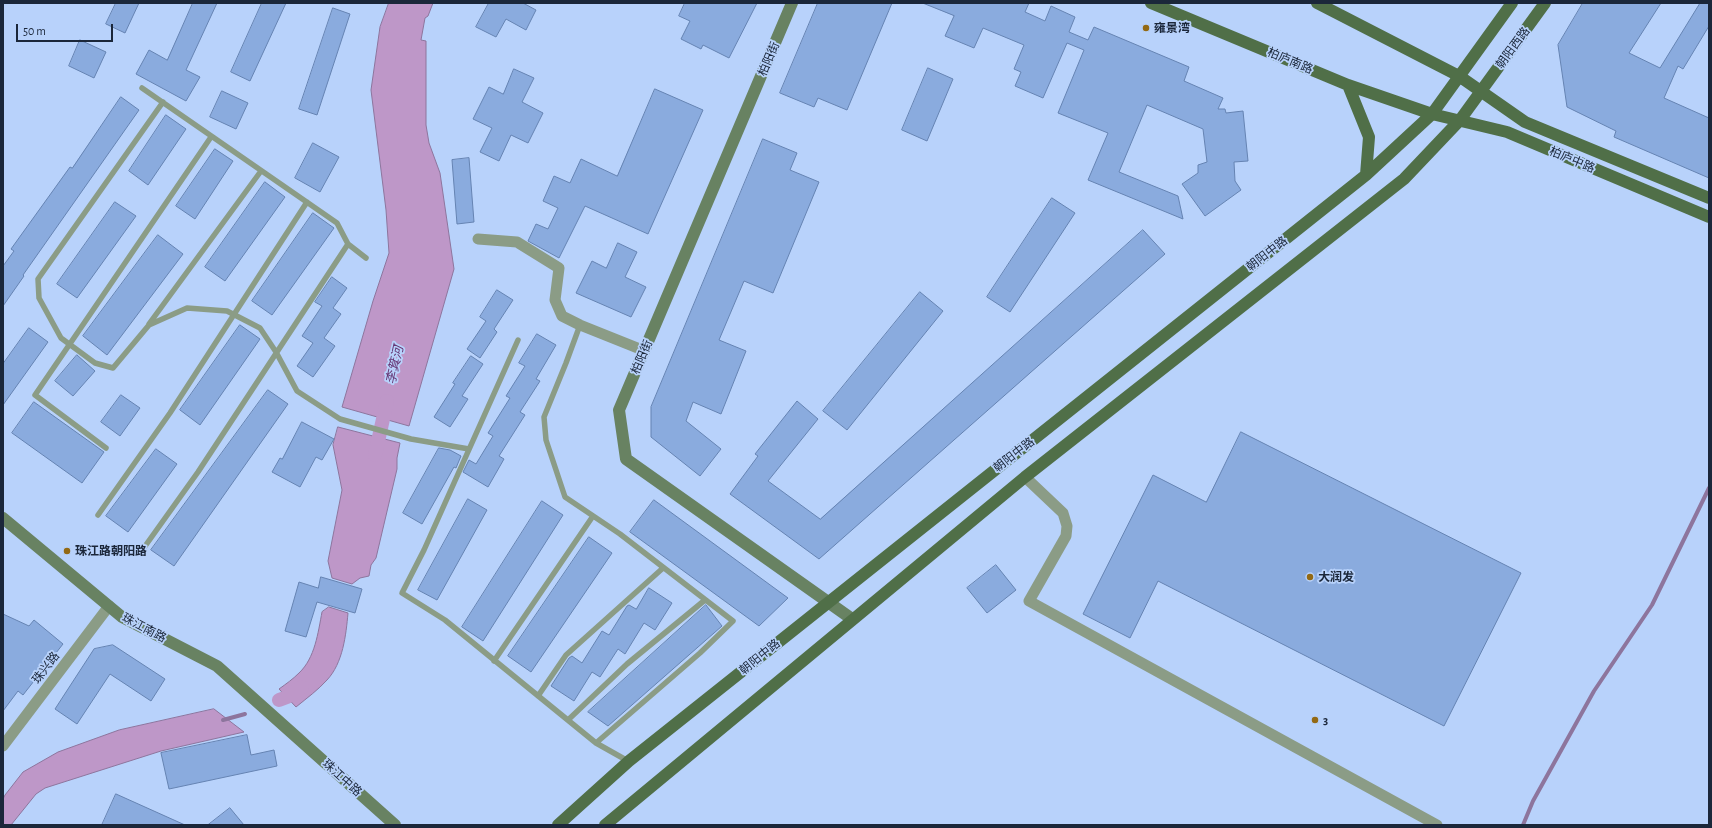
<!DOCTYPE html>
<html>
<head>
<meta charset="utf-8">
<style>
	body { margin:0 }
	#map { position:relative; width:1712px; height:828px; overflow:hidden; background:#b8d2fb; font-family:"Alegreya Sans",sans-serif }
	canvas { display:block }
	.frame { position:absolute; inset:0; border:4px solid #1b273a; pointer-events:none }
	.scale { position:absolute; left:16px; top:24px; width:97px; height:18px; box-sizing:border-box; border:2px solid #1b273a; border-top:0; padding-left:5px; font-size:12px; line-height:14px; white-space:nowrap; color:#1b273a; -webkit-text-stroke:3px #b8d2fb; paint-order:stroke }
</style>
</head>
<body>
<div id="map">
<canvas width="1712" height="828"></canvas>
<div class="frame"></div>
<div class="scale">50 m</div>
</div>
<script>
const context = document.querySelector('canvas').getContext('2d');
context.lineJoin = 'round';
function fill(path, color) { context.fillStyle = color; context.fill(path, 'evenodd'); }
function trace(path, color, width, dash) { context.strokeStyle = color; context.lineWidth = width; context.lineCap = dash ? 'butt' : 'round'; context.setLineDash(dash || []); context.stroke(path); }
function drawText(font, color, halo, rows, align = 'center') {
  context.font = font + ' "Alegreya Sans","Noto Sans SC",sans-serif'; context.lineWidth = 3.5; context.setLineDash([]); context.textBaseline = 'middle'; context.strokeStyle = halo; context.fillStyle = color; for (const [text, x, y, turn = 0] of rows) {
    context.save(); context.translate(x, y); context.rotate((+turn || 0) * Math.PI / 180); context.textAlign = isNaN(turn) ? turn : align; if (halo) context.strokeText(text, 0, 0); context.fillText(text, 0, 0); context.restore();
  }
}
const water = new Path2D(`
	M389 3H433L428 16 425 18 421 40 426 41V125L429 143 440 173 454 269 409 426 342 407 373 301 389 253 386 210 371 90 380 27Z
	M338 427 400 443 397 458V469L376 558 371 565 369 576 360 578 352 584 332 578 328 561 342 490 333 445Z
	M329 607 348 613C346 635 343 663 327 680 318 690 307 698 296 707L279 689C286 684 293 679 299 673 315 658 318 633 322 612Z
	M214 709 244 732 161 751 45 788 36 794 11 825H3V799L5 795 23 772 58 752 119 730Z`);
fill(water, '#be97c8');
trace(water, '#8d759d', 1);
trace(new Path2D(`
	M223 720 245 714
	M1523 825 1533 801 1594 691 1652 605 1709 488`), '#8d759d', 4);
trace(new Path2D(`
	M375 455 387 401
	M279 700 287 697 302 687`), '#be97c8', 14);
const building = new Path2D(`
	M116 3H139L125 33 106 24Z
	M193 3H217L186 70 200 77 186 101 136 74 149 50 167 60Z
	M262 3H286L250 81 231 72Z
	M489 3H523L536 10 526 30 506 19 496 37 476 27Z
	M685 3H757L729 58 703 45 701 49 681 39 690 21 679 16Z
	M818 3H892L847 110 818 98 814 107 780 93Z
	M923 3H1029L1025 12 1045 21 1051 6 1075 17 1069 32 1088 40 1094 27 1189 67 1184 81 1223 98 1218 109H1225L1226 113 1243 111 1248 161 1234 162 1235 181 1241 190 1205 216 1182 184 1198 173V165L1207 162 1203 129 1147 105 1119 172 1178 196 1183 219 1088 180 1108 133 1058 113 1084 50 1067 43 1043 98 1015 86 1021 72 1014 69 1024 45 983 28 974 48 945 36 954 16Z
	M1583 3H1661L1629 53 1660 68 1700 3H1709V26L1683 69 1678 66 1664 98 1709 118V178L1614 137 1616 131 1567 107 1558 45Z
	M333 8 350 14 317 115 299 109Z
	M80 40 106 52 94 78 69 66Z
	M928 68 953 79 927 141 902 130Z
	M514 69 534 78 522 102 543 113 528 143 511 135 499 161 480 152 492 128 473 119 489 87 503 94Z
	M655 89 703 110 648 234 585 206 559 258 528 241 536 224 548 229 558 208 543 201 554 176 570 183 581 159 617 176Z
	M222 91 248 103 236 129 210 117Z
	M121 97 139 110 23 275 24 276 3 306V266L14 251 11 249 70 167 72 168Z
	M166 115 186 129 148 185 129 171Z
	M763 139 797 153 790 170 819 182 773 293 744 281 719 340 746 351 721 414 693 402 686 421 721 449 700 476 651 437V407Z
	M313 143 339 157 320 192 295 178Z
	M215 149 233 161 195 219 176 206Z
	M469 158 474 222 457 224 452 160Z
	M265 182 285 197 225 281 205 267Z
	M1052 198 1075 213 1010 312 987 297Z
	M115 202 136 216 77 298 57 284Z
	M313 213 334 228 272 315 252 301Z
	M1143 230 1165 254 819 559 730 494 758 456 755 454 797 401 818 419 768 481 820 519Z
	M158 235 183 254 107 355 83 336Z
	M618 243 637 252 625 277 646 287 631 317 576 293 592 261 606 268Z
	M332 277 347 288 333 308 341 314 324 338 335 346 313 377 297 366 313 343 302 336 322 306 315 302Z
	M497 290 513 300 494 329 497 332 480 358 467 349 486 321 480 317Z
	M920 292 943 311 847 430 823 411Z
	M240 325 260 339 200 425 180 410Z
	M29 328 48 342 3 405V364Z
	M537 334 556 345 536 379 540 381 520 412 525 415 499 456 504 459 488 487 463 472 469 460 476 464 493 436 488 433 510 398 506 396 525 366 519 363Z
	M77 355 95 371 73 396 55 381Z
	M471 356 483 364 462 396 468 399 450 427 434 417 455 384 453 383Z
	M268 390 288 404 174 566 151 550Z
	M121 395 140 408 120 436 101 422Z
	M34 402 104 452 82 483 12 433Z
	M302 422 334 439 322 460 316 457 300 487 272 472 280 458 282 459Z
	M1241 432 1521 573 1444 726 1158 581 1130 638 1083 614 1153 475 1206 502Z
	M439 448 450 450 461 456 456 468 454 467 422 524 403 513Z
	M156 449 177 464 128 532 106 516Z
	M468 499 487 510 437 600 418 590Z
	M654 500 788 598 759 626 630 532Z
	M542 501 563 515 483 641 462 627Z
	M589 537 612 553 531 672 508 656Z
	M996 565 1016 590 987 613 967 588Z
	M321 577 362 589 355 613 317 602 306 637 285 631 299 582 318 588Z
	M649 588 672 603 655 630 644 623 625 654 618 649 600 677 592 672 574 701 551 686 569 658 572 656 582 663 602 631 609 635 627 606 629 605 636 609Z
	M706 605 722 626 608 726 588 712Z
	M3 614 29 626 34 620 63 644 23 695 18 691 3 711Z
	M113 645 165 679 151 701 110 674 77 724 55 709 94 649Z
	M247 735 251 755 274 750 277 766 169 789 161 753Z
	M116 794 185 825H102Z
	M230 808 244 825H208Z`);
fill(building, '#8aabde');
trace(building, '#6583b2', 1);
trace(new Path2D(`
	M142 88 337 223 348 244
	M163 102 38 279 39 298 61 338 95 363 113 368 149 325 187 308 227 311 260 328 276 352 297 391 340 419 411 439 469 449
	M149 324 261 171
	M580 325 566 363 544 417 546 440 565 497 620 534 733 621 700 653 596 743
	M518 340 424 550 402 593 445 620 596 743 628 761
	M106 448 35 395 211 137
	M98 515 170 413 307 202
	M143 549 198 472 348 244 366 258
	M494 661 593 516
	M538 696 566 655 663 568
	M568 720 627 664 705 600`), '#8b9c86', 5.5);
trace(new Path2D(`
	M478 239 517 242 559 268 555 300 562 316 580 325 645 351
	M1025 477 1063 513 1067 526 1066 536 1029 601 1437 825
	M3 746 109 606`), '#8b9c86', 11);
trace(new Path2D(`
	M792 3 619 410 626 459 852 619
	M3 518 122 617 217 666 395 825`), '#688262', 12);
trace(new Path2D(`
	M1151 3 1348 85 1432 114 1507 132 1709 217
	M1317 3 1459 76 1525 122 1709 198
	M1348 85 1369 137 1366 175
	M558 825 629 761 1366 175 1432 114 1512 3
	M605 825 1025 477 1404 179 1460 120 1545 3`), '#506f48', 12);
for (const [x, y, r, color] of [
	[1146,28,4,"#936913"],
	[67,551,4,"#936913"],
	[1310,577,4,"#936913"],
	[1315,720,4,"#936913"]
]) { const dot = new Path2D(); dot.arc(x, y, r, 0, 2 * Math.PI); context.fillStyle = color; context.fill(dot); trace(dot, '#b8d2fb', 1.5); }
drawText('bold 12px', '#1b273a', '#b8d2fb', [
	["雍景湾",1154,28],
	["珠江路朝阳路",75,551],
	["大润发",1318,577],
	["3",1323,720]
], 'left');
drawText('12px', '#1b273a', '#b8d2fb', [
	["朝阳西路",1513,48,-54],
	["柏阳街",769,59,-67],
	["柏庐南路",1290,61,23],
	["柏庐中路",1572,160,23],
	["朝阳中路",1267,254,-38],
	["柏阳街",642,357,-67],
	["朝阳中路",1014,455,-38],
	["珠江南路",144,628,28],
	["朝阳中路",760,657,-39],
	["珠兴路",46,668,-53],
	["珠江中路",342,778,42]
]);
drawText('italic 13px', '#663573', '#b8d2fb', [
	["李箕河",395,365,-77]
]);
</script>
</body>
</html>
